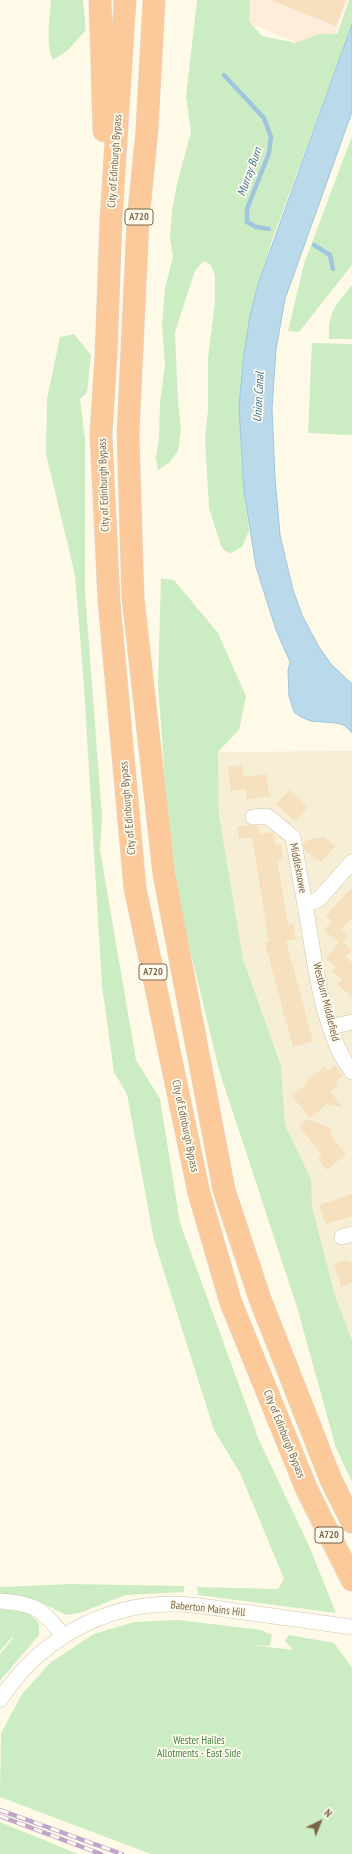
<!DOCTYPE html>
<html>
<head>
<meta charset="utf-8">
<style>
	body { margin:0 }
	#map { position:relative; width:352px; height:1854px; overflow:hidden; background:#fefae7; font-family:"PT Sans Narrow",sans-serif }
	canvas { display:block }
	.north { position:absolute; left:300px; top:1802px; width:40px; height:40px; -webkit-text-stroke:3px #fffcef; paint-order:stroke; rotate:43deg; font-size:11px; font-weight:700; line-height:16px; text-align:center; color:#7b6549 }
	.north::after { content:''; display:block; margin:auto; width:14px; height:18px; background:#7b6549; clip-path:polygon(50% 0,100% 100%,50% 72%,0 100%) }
</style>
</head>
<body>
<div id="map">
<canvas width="352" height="1854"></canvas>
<div class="north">N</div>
</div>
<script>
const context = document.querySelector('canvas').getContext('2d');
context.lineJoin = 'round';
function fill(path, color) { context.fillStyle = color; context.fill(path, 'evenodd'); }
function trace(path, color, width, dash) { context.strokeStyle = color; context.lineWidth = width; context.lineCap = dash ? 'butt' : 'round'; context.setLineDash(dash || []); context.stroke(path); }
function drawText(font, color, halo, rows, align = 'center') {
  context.font = font + ' "PT Sans Narrow",sans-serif'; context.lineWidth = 3.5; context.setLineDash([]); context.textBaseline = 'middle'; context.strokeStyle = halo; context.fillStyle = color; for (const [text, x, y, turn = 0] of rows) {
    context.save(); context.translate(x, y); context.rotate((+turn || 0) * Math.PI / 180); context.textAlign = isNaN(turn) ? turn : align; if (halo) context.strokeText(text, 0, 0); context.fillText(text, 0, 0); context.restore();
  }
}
fill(new Path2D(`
	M352 751V1340L335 1296 311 1207V1179L285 1125 281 1066 243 959 219 815 218 752Z`), '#f6eed5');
fill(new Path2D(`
	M240 0H348L327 55 242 20Z`), '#ffeddb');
fill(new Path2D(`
	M51 0H83L86 30 68 50 53 60C45 43 50 18 51 0Z
	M197 0H249L250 2 249 21 262 36 296 43 319 34H337L349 0H352V26L272 240 259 281 250 316 244 354 239 407 244 491 249 531 242 547 231 553 225 551 221 546 209 508 205 440 208 410V358L215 302V275L210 264 204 261 195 271 175 332 178 400 181 430 178 451 169 463 158 470 156 458 159 438 160 403 165 364 162 326 165 288 173 257 170 238 172 210 177 184 191 132 186 97Z
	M352 136V265L299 332 288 331 304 264Z
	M352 285V339H329C328 311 335 306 352 285Z
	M74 334 91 355 87 393 80 399 85 440V592L102 817 100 850 136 1060 160 1099 180 1223 259 1440 309 1546 336 1613 198 1595 197 1587 278 1589 284 1579 240 1473 214 1430 154 1240 127 1094 114 1072 102 986 84 687 75 575 46 454 47 399 60 337Z
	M312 343 352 344V435L308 433Z
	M161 578 174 580 218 633 246 696 239 730 218 752 219 815 243 959 281 1066 285 1125 311 1179 312 1207 335 1296 352 1340V1482L336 1448 297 1307 219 1070 181 912 167 809 158 683Z
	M70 1584 184 1586V1592L125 1595 80 1613 66 1615 36 1600 29 1613 39 1623V1635L0 1681V1654L13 1638 12 1637 0 1651V1587Z
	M178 1620 262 1630 272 1635 270 1646 251 1645 293 1650 285 1641 289 1635 334 1643 352 1668V1854H151L0 1797 1 1733 22 1694 51 1662 94 1634 134 1622Z
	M0 1822 78 1854H0Z`), '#ccedc4');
const water = new Path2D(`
	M352 25V112L285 299 276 350 272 409 275 477 280 535 293 590 302 615 319 647 331 664 352 684V733L344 725 336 723 311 721 301 717 294 712 289 696 288 671 290 662 276 630 256 567 244 491 239 407 244 354 250 316 259 281Z`);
fill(water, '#bad9ea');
trace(water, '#9fc6dd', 1);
trace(new Path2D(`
	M224 75 264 118 271 137 269 153 247 209V222L256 227 269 229
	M314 245 330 255 333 269`), '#9fc6dd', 4.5);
fill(new Path2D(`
	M271 0H346L336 26Z
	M242 765 244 777 266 774 270 799 267 796 247 800 245 789 231 791 228 767Z
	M289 790 308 807 295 821 276 804Z
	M249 825 258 826 259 834 273 832 276 845 281 844 283 859 277 860 288 925 293 924 296 939 286 941 313 1041 293 1047 265 943 269 942 252 837 239 839 237 827Z
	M324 837 335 846 321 862 304 850 303 844 307 840Z
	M352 887V918L341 929 348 936 343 942 352 950 346 957 352 963V997L337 984 342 979 332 971 336 967 326 958 339 943 324 930 332 921 326 916Z
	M335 1065 343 1076 336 1081 338 1085 330 1092 343 1107 327 1104 310 1118 292 1096 307 1084 305 1082 324 1067 328 1071Z
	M308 1119 330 1128 332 1137 346 1154 327 1170 318 1159 322 1155 299 1126Z
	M352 1194V1216L326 1224 319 1205Z
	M347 1260 348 1263 352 1262V1283L341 1287 334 1264Z`), '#f6e0bd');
const street = new Path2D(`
	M253 817 267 816 293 837 305 905 319 899 352 862
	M305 905C314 953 318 1003 338 1048 341 1056 347 1064 352 1072
	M330 1027 352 1022
	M342 1237 352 1234
	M0 1601C35 1604 42 1608 63 1636
	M0 1700C37 1642 102 1604 172 1604 196 1604 220 1609 244 1612 280 1617 316 1622 352 1627`);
const highway = new Path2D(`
	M100 0 104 131
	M125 0 111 219 106 356 101 434 109 601 135 888 199 1193 231 1303 307 1490 352 1580
	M154 0 147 130 138 221 128 434 133 598 164 874 224 1190 260 1299 331 1480 352 1522`);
trace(street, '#d2c4ab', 16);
trace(highway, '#dfdad3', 23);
trace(street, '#fff', 15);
trace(highway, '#fcc99a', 22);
const rail = new Path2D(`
	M0 1810 122 1854
	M0 1816 101 1854`);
trace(rail, '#c0a4ca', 4.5);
trace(rail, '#fffcef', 3, [9]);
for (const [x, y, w] of [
	[139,217,28],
	[153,972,28],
	[329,1535,28]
]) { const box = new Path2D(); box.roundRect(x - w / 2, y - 8, w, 16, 3); context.fillStyle = '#fffcef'; context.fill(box); trace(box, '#7b6549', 1); }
drawText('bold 10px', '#7b6549', null, [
	["A720",139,217],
	["A720",153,972],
	["A720",329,1535]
]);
drawText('11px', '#7b6549', '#fffcef', [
	["City of Edinburgh Bypass",115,161,-86],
	["City of Edinburgh Bypass",104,485,-92],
	["City of Edinburgh Bypass",128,808,-95],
	["Middleknowe",298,868,79],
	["Westburn Middlefield",326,1002,76],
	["City of Edinburgh Bypass",185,1126,78],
	["City of Edinburgh Bypass",284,1434,68],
	["Baberton Mains Hill",208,1609,6]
]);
drawText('11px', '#448240', '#fffcef', [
	["Wester Hailes",199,1741],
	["Allotments - East Side",199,1754]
]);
drawText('italic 12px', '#427797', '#fffcef', [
	["Murray Burn",250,172,-70],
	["Union Canal",259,397,-87]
]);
</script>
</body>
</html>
